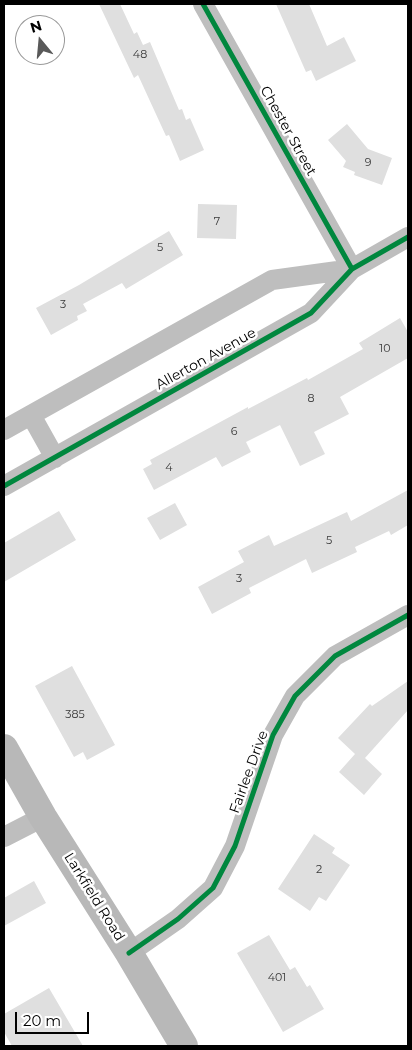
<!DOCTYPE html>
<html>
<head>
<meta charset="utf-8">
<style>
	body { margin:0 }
	#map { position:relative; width:412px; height:1050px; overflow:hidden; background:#fff; font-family:Montserrat,sans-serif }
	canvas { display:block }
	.frame { position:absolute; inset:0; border:5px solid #000; pointer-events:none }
	.north { position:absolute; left:15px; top:15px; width:50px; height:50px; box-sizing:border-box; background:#fff; border:1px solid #999; border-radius:50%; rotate:343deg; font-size:14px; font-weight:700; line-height:20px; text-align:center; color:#000 }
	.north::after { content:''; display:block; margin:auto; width:18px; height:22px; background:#595959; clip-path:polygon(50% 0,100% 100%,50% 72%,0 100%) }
	.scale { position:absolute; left:15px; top:1012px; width:74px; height:22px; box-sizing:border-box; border:2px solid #000; border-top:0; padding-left:6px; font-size:15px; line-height:18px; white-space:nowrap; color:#000; -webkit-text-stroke:4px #fff; paint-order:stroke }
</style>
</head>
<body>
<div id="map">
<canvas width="412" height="1050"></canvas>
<div class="frame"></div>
<div class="north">N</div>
<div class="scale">20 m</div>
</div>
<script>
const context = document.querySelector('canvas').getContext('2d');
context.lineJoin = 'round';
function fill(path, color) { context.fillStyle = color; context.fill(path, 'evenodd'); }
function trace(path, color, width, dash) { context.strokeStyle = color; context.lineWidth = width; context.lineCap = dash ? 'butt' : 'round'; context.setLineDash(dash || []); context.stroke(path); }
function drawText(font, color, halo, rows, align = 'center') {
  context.font = font + ' Montserrat,sans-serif'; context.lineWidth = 5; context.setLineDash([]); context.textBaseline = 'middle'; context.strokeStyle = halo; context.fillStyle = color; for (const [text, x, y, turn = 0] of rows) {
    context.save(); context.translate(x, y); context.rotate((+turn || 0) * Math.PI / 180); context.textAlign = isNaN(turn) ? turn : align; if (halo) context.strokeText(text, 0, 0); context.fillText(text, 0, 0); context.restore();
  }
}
fill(new Path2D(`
	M99 4H120L134 34 137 32 143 45 150 42 179 110 182 109 186 120 190 118 204 150 180 161 169 135 166 136 138 75 134 78Z
	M276 4H309L327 46 344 37 356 61 316 81 311 70 306 72Z
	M347 124 368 149 392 158 382 185 354 175 355 172 343 167 346 161 328 140Z
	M198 204 237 205 236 239 197 238Z
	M169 231 183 255 126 289 122 283 83 304 87 311 77 316 78 320 51 335 36 308 79 285Z
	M400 318 408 332V358L340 397 349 414 314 432 325 454 300 466 280 425 246 442 251 452 222 467 216 457 154 490 143 469 152 464 150 460 248 407V409L307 378 308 380 363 349 359 343Z
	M408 490V525L391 535 389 531 355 547 357 552 312 573 306 559 249 588 251 593 212 614 198 587 244 562 238 551 269 535 274 546 347 512 351 521Z
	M175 503 187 525 160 540 147 518Z
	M59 511 76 540 4 582V543Z
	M72 666 115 745 87 760 83 752 74 757 35 686Z
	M408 681V710L365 758 382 774 364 795 339 772 355 754 338 738 370 704 372 706Z
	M314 834 335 848 332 853 350 865 326 901 319 897 310 911 278 889Z
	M34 881 46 903 4 926V898Z
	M269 935 290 970 295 967 307 987 310 985 324 1009 283 1032 237 953Z
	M49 988 83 1046H12L4 1032V1014Z`), '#dfdfdf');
trace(new Path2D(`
	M203 4 352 269
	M31 415 55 458
	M4 430 272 280 352 269
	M4 486 311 313 352 269 408 237
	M4 837 43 817
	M129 953 178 919 213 888 235 846 273 735 295 696 335 656 408 615`), '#bebebe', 20);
trace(new Path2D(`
	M4 748 43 817 129 953 184 1046`), '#b8b8b8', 28);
trace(new Path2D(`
	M203 4 352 269
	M4 486 311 313 352 269 408 237
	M129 953 178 919 213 888 235 846 273 735 295 696 335 656 408 615`), '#00873e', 5);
drawText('11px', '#383838', null, [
	["48",140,55],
	["9",368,163],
	["7",217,222],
	["5",160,248],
	["3",63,305],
	["10",385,349],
	["8",311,399],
	["6",234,432],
	["4",169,468],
	["5",329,541],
	["3",239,579],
	["385",75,715],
	["2",319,870],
	["401",277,978]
]);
drawText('14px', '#000', '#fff', [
	["Chester Street",288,131,61],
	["Allerton Avenue",206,359,-29],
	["Fairlee Drive",249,772,-70],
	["Larkfield Road",94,897,58]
]);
</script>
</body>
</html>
